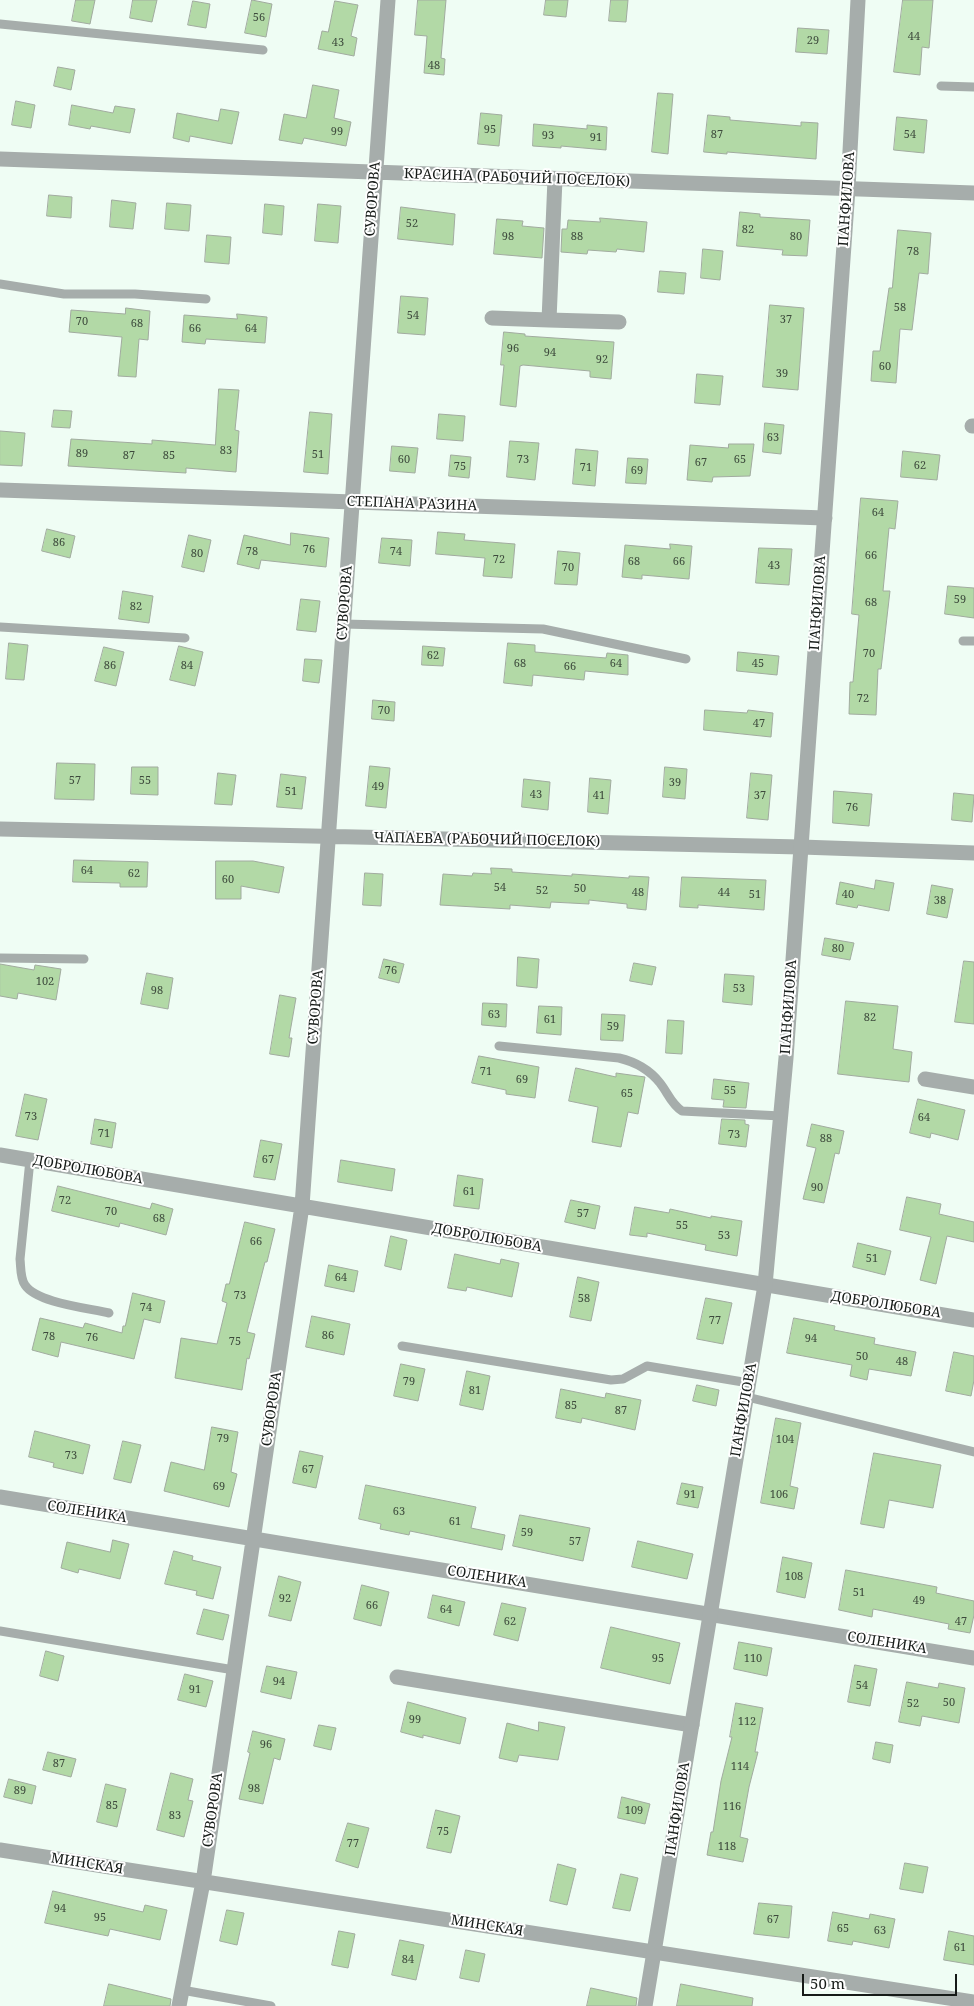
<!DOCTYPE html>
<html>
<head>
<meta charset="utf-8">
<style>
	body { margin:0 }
	#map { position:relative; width:974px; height:2006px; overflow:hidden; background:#effdf4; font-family:"Noto Serif",serif }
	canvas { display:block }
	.scale { position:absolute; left:802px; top:1974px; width:155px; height:22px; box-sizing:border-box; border:2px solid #161b18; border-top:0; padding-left:6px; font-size:15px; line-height:18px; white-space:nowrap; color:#161b18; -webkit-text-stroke:4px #fff; paint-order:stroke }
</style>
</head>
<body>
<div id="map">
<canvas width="974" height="2006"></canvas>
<div class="scale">50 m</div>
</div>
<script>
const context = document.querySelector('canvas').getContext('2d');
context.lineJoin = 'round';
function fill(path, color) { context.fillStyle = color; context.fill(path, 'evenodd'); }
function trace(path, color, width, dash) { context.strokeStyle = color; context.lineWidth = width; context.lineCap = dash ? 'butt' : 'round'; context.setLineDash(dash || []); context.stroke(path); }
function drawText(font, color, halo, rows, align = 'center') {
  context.font = font + ' "Noto Serif",serif'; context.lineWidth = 4; context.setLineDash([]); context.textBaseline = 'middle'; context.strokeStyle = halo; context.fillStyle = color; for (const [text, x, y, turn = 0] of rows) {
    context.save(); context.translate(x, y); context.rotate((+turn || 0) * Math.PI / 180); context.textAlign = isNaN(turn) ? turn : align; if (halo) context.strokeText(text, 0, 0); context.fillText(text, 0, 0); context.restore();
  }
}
const building = new Path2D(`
	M76 0H95L90 24 72 21Z
	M133 0H157L152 22 130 18Z
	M252 0 272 4 266 37 245 33Z
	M418 0H446L441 58 445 59 444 75 424 73 427 36 415 35Z
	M546 0H568L566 17 544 15Z
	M611 0H628L626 22 609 21Z
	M903 0H933L929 48 922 47 920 75 894 72Z
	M193 1 210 4 206 28 188 25Z
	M335 1 358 5 351 36 357 38 354 56 318 49 322 31 328 32Z
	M798 28 829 30 827 54 796 52Z
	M58 67 75 70 71 90 54 86Z
	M313 85 339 90 334 118 351 122 346 146 304 138 302 144 279 140 284 114 306 118Z
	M658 93 673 94 668 154 652 152Z
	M16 101 35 105 31 128 12 125Z
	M72 105 113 113 115 106 135 109 130 133 91 126 90 129 69 125Z
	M221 109 239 112 232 144 190 136 189 142 173 138 177 113 218 121Z
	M481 113 502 115 499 146 478 144Z
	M708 115 730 117V120L801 126V122L818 123 816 159 727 152V154L704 152Z
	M897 117 927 120 924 153 894 150Z
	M534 124 587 129V125L607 127 606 150 561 146V148L533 146Z
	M49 195 72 197 71 218 47 216Z
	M112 200 136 203 133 229 110 227Z
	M167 203 191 205 189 231 165 229Z
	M265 204 284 206 282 235 263 233Z
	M318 204 341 206 338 243 315 241Z
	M401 207 455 214 453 245 398 239Z
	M740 212 760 214V217L810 220 807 256 782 255 783 250 737 246Z
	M600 218 647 222 644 252 617 249 616 252 588 250 587 254 561 252 562 229H567L568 220 600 222Z
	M497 219 523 221 522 226 544 228 542 258 494 254Z
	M898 230 931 233 928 274 919 273 912 330 900 329 896 383 871 381 873 351H880L889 288H892Z
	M207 235 231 237 229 264 205 262Z
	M703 249 723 251 720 280 701 278Z
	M660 271 686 273 684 294 658 292Z
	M401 296 428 298 425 335 398 333Z
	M770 305 804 308 798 390 763 387Z
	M126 308 150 311 148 340 139 339 136 377 118 376 122 337 69 332 71 310 125 314Z
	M237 314 267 317 265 343 206 339 205 344 182 342 184 315 237 319Z
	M504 332 525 334V336L614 342 611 379 590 377V371L523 365 520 366 516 407 500 405 504 365H501Z
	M697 374 723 376 720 405 695 403Z
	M219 389 239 390 235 430 239 431 236 472 186 468V473L68 466 71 439 152 444V440L215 445Z
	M54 410 72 411 70 428 52 427Z
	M310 412 332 414 328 474 304 472Z
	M439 414 465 416 463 441 437 439Z
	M765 423 784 425 781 454 763 452Z
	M0 431 25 433 22 466 0 465Z
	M510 441 539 443 535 480 507 477Z
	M729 444H754L750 476 713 477 712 482 687 480 690 445 728 448Z
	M392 446 418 448 415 473 390 471Z
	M576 449 598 451 595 486 573 484Z
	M903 451 940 455 937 480 901 477Z
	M451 455 471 457 469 478 449 476Z
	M628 458 648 459 646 484 626 483Z
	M861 498 898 501 895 529 889 528 883 591H890L881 669H878L876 715 849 714 850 682H853L859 615 852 614Z
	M47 529 75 536 70 558 42 551Z
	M438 532 465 534 464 540 515 544 512 578 483 576 485 558 436 554Z
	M291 533 329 538 326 567 261 560 259 569 237 564 244 535 290 545Z
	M189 535 211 540 204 572 182 567Z
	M382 538 412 540 410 566 379 563Z
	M670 544 692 546 689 579 642 575V579L622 577 625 545 670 549Z
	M759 548 792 549 789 585 756 583Z
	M558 551 580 553 577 585 555 584Z
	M948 586 974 588V618L945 614Z
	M123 591 153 596 149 623 119 619Z
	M301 599 320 601 316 632 297 630Z
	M9 643 28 645 24 680 6 679Z
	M508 643 535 645V652L606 658 607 653 628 655V675L585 671 584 680 533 675 532 686 504 683Z
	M179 646 203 652 195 686 170 680Z
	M423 646 445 648 443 666 422 665Z
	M104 647 124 652 116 686 95 681Z
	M738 652 779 656 777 675 737 671Z
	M305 659 322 660 319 683 303 681Z
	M373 700 395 702 394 721 372 719Z
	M705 710 747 713 748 710 773 713 771 737 704 730Z
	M57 763 95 764 94 800 55 799Z
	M370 766 390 768 386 808 366 806Z
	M132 767H158V795L131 794Z
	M665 767 687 769 685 799 663 797Z
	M218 773 236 775 232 805 215 804Z
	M751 773 772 775 768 820 747 818Z
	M281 774 306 777 302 809 277 807Z
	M590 778 611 780 608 814 588 812Z
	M524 779 550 782 548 810 522 807Z
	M834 791 872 794 869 826 833 823Z
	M954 793 974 795 972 822 952 820Z
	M74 860 148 862 147 887H120V883L73 882Z
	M216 861H253L284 867 279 893 241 886V899H216Z
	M491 868 512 869V872L572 876V874L629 878V876L649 877 646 910 627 908V904L589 900V904L551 902 550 908 510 905V909L440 905 443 874 472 876 473 873 491 874Z
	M365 873 383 874 381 906 363 905Z
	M682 877 766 880 764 910 698 905V908L680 907Z
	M876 880 894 883 889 911 858 905 857 908 836 904 840 882 874 889Z
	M932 885 953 889 947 918 927 914Z
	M825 938 854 943 850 960 822 955Z
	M518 957 539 959 537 988 517 986Z
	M384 959 404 964 399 983 379 978Z
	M964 961 974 962V1024L955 1022Z
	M634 963 656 967 652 985 630 981Z
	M0 964 34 970 35 965 61 969 56 1000 18 993 17 999 0 996Z
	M147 973 173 978 168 1009 141 1004Z
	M725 974 754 976 752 1005 723 1002Z
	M280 995 296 998 289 1038H292L289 1057 270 1054Z
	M846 1001 898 1006 893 1049 912 1052 909 1082 838 1074Z
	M483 1003 507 1004 506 1027 482 1025Z
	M539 1006 562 1007 561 1035 537 1033Z
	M602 1014 625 1015 623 1041 601 1040Z
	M668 1020 684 1021 682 1054 666 1053Z
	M479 1056 539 1067 535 1098 506 1094V1090L472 1083Z
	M576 1068 616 1077V1073L645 1077 638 1114 628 1112 621 1147 592 1142 598 1107 569 1101Z
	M714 1079 749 1083 746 1108 723 1107 724 1100 712 1099Z
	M25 1094 47 1099 38 1140 16 1136Z
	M918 1099 965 1110 958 1140 931 1133 930 1138 910 1133Z
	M95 1119 116 1123 112 1148 91 1144Z
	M722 1119 745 1120V1124L749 1125 746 1147 719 1144Z
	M812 1124 844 1131 839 1154 835 1153 824 1203 803 1199 816 1148 807 1146Z
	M261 1140 282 1144 275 1180 254 1177Z
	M341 1160 395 1169 392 1191 338 1182Z
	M458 1175 483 1179 479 1209 454 1206Z
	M58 1186 150 1209 152 1203 173 1209 166 1235 120 1223 119 1227 52 1211Z
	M907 1197 941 1204 939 1214 974 1222V1242L947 1236 936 1284 920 1280 931 1237 900 1230Z
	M571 1200 600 1206 595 1229 565 1222Z
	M635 1207 669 1213 670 1209 711 1218V1216L742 1221 737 1256 705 1250 706 1245 647 1233V1237L630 1235Z
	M245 1222 275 1229 267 1262H265L247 1332 255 1334 249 1359 247 1358 242 1390 175 1378 181 1338 217 1344 227 1303 222 1301 226 1284H229Z
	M391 1236 407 1240 401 1270 385 1266Z
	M858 1243 891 1251 885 1275 853 1267Z
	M455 1254 500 1264 501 1259 519 1263 512 1297 467 1287 466 1291 448 1288Z
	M329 1265 358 1271 354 1292 325 1286Z
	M578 1277 599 1282 591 1321 570 1317Z
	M133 1293 165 1301 160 1323 144 1319 134 1359 61 1342 58 1357 32 1350 40 1318 83 1328 85 1323 122 1333 123 1326H125Z
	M706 1298 732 1303 723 1344 697 1339Z
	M312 1316 350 1324 344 1355 306 1347Z
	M794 1318 835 1326 834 1330 875 1338 874 1344 916 1352 911 1376 869 1369 867 1380 850 1376 852 1365 787 1353Z
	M954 1352 974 1356V1380L971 1396 946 1391Z
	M401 1364 425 1369 418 1401 394 1396Z
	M467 1371 490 1376 483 1410 460 1405Z
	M697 1385 719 1390 716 1406 693 1401Z
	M561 1389 605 1398 606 1393 641 1400 635 1430 582 1418 581 1423 556 1418Z
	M776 1418 801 1423 790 1486 798 1488 794 1509 761 1503Z
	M212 1427 238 1432 231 1472 237 1474 229 1507 164 1491 171 1462 204 1470Z
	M35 1431 90 1445 83 1474 53 1467 54 1463 29 1457Z
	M123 1441 141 1445 131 1483 114 1479Z
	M300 1451 323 1456 316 1488 293 1483Z
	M874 1453 941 1465 933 1508 889 1500 884 1528 861 1524Z
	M682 1483 703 1487 698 1508 677 1504Z
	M366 1485 476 1507 471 1528 505 1535 502 1550 410 1531 409 1535 380 1529 381 1524 359 1519Z
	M520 1515 590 1528 583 1561 513 1546Z
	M113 1540 129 1544 120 1579 79 1569 78 1573 61 1568 67 1542 110 1552Z
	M638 1541 693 1554 687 1579 632 1567Z
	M174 1551 193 1556 192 1560 221 1567 213 1599 196 1595 197 1591 165 1584Z
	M783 1557 812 1563 805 1598 777 1592Z
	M846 1570 937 1587 936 1593 974 1601V1615L970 1633 948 1629 949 1624 873 1609 872 1617 839 1610Z
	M279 1576 301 1582 291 1621 269 1616Z
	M362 1585 389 1592 381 1626 354 1619Z
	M433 1595 465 1602 459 1626 428 1618Z
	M502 1603 526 1608 518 1641 494 1635Z
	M204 1609 229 1615 223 1640 197 1634Z
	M611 1627 680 1643 670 1684 601 1668Z
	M739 1642 772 1648 767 1676 734 1669Z
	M46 1651 64 1656 58 1681 40 1676Z
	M855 1665 877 1669 870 1706 848 1702Z
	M267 1666 297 1672 291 1699 261 1692Z
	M185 1674 213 1681 206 1707 178 1700Z
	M907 1682 938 1688 939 1683 965 1688 959 1723 922 1716 920 1726 899 1722Z
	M408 1702 466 1718 460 1744 423 1735V1738L401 1732Z
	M736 1703 763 1708 755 1752H758L749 1787 740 1837 748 1839 743 1862 707 1855 711 1832H713L721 1781 732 1737H730Z
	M539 1722 565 1727 558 1760 519 1755 517 1762 499 1758 507 1723 538 1731Z
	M319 1725 336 1728 331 1750 314 1746Z
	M253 1731 285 1739 280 1760 274 1758 263 1804 239 1799 250 1753 248 1752Z
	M876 1742 893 1745 890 1763 873 1759Z
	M48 1752 76 1759 71 1777 43 1770Z
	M171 1773 193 1779 188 1800 193 1801 184 1837 157 1830Z
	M9 1779 36 1786 32 1804 4 1797Z
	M106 1784 126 1789 117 1827 97 1822Z
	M622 1797 650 1804 645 1824 618 1818Z
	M436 1810 460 1816 451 1853 427 1848Z
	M348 1823 369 1828 358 1868 336 1861Z
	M905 1863 928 1867 923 1893 900 1889Z
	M558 1864 576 1869 567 1905 550 1901Z
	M621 1874 638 1878 630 1911 613 1908Z
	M53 1891 143 1912 145 1905 167 1910 160 1940 110 1929 108 1936 45 1923Z
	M759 1903 792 1906 789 1938 754 1934Z
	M227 1910 244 1913 237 1945 220 1941Z
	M833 1912 869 1919 870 1914 895 1919 889 1948 853 1941 852 1945 828 1941Z
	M339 1931 355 1934 348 1968 332 1965Z
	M949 1931 974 1936V1965L944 1960Z
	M400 1940 424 1945 416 1980 392 1975Z
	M466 1950 485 1954 479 1982 460 1978Z
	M109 1984 171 1999 170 2006H104Z
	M681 1984 753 1998 752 2006H677Z
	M591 1988 637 1998 636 2006H587Z`);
fill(building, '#b2d9a6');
trace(building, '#a1ab9f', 1);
trace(new Path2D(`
	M0 24 263 50
	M941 86 974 87
	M0 284 64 294H135L206 299
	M343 624 543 629 686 659
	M0 627 185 638
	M963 641H974
	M0 958 84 959
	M499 1046 619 1058C636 1062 649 1069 660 1083 668 1093 671 1104 682 1111L781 1116
	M30 1160 20 1259C21 1267 20 1278 25 1285 37 1303 88 1308 109 1313
	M402 1346 611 1380 623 1379 647 1366 749 1383
	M747 1397 974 1452
	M0 1631 234 1670
	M182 1990 271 2006`), '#a6adab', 9);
trace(new Path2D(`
	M0 159 974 193
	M555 179 549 320 619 322
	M492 318 549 320
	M972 426H974
	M0 490 825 518
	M0 829 801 847 974 853
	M925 1079 974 1087
	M0 1155 974 1320
	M0 1497 974 1658
	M397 1677 692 1725
	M0 1850 974 2002
	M179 2006 203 1882 302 1206 388 0`), '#a6adab', 15);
trace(new Path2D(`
	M645 2006 765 1285 786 1058 801 847 848 189 858 0`), '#a6adab', 15);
drawText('11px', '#3d4a3c', null, [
	["56",259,18],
	["44",914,37],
	["29",813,41],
	["43",338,43],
	["48",434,66],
	["95",490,130],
	["99",337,132],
	["87",717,135],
	["54",910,135],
	["93",548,136],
	["91",596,138],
	["52",412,224],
	["82",748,230],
	["98",508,237],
	["88",577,237],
	["80",796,237],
	["78",913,252],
	["58",900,308],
	["54",413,316],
	["37",786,320],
	["70",82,322],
	["68",137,324],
	["66",195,329],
	["64",251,329],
	["96",513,349],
	["94",550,353],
	["92",602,360],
	["60",885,367],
	["39",782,374],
	["63",773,438],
	["83",226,451],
	["89",82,454],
	["51",318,455],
	["87",129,456],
	["85",169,456],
	["60",404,460],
	["73",523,460],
	["65",740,460],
	["67",701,463],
	["62",920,466],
	["75",460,467],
	["71",586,468],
	["69",637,471],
	["64",878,513],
	["86",59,543],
	["76",309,550],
	["78",252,552],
	["74",396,552],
	["80",197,554],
	["66",871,556],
	["72",499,560],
	["68",634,562],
	["66",679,562],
	["43",774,566],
	["70",568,568],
	["59",960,600],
	["68",871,603],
	["82",136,607],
	["70",869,654],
	["62",433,656],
	["68",520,664],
	["64",616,664],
	["45",758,664],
	["86",110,666],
	["84",187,666],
	["66",570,667],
	["72",863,699],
	["70",384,711],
	["47",759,724],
	["57",75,781],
	["55",145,781],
	["39",675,783],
	["49",378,787],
	["51",291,792],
	["43",536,795],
	["41",599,796],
	["37",760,796],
	["76",852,808],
	["64",87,871],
	["62",134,874],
	["60",228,880],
	["54",500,888],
	["50",580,889],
	["52",542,891],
	["48",638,893],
	["44",724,893],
	["51",755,895],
	["40",848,895],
	["38",940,901],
	["80",838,949],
	["76",391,971],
	["102",45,982],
	["53",739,989],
	["98",157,991],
	["63",494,1015],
	["82",870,1018],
	["61",550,1020],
	["59",613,1027],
	["71",486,1072],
	["69",522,1080],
	["55",730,1091],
	["65",627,1094],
	["73",31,1117],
	["64",924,1118],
	["71",104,1134],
	["73",734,1135],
	["88",826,1139],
	["67",268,1160],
	["90",817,1188],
	["61",469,1192],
	["72",65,1201],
	["70",111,1212],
	["57",583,1214],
	["68",159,1219],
	["55",682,1226],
	["53",724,1236],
	["66",256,1242],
	["51",872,1259],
	["64",341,1278],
	["73",240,1296],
	["58",584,1299],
	["74",146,1308],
	["77",715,1321],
	["86",328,1336],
	["78",49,1337],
	["76",92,1338],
	["94",811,1339],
	["75",235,1342],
	["50",862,1357],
	["48",902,1362],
	["79",409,1382],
	["81",475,1391],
	["85",571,1406],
	["87",621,1411],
	["79",223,1439],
	["104",785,1440],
	["73",71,1456],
	["67",308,1470],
	["69",219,1487],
	["91",690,1495],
	["106",779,1495],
	["63",399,1512],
	["61",455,1522],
	["59",527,1533],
	["57",575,1542],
	["108",794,1577],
	["51",859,1593],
	["92",285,1599],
	["49",919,1601],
	["66",372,1606],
	["64",446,1610],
	["62",510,1622],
	["47",961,1622],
	["95",658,1659],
	["110",753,1659],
	["94",279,1682],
	["54",862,1686],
	["91",195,1690],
	["50",949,1703],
	["52",913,1704],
	["99",415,1720],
	["112",747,1722],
	["96",266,1745],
	["87",59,1764],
	["114",740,1767],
	["98",254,1789],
	["89",20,1791],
	["85",112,1806],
	["116",732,1807],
	["109",634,1811],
	["83",175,1816],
	["75",443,1832],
	["77",353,1844],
	["118",727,1847],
	["94",60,1909],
	["95",100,1918],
	["67",773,1920],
	["65",843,1929],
	["63",880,1931],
	["61",960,1948],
	["84",408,1960]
]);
drawText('14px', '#161b18', '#fff', [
	["КРАСИНА (РАБОЧИЙ ПОСЕЛОК)",517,178,2],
	["СУВОРОВА",373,199,-86],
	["ПАНФИЛОВА",847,199,-86],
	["СТЕПАНА РАЗИНА",412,504,2],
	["СУВОРОВА",345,603,-86],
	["ПАНФИЛОВА",818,603,-86],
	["ЧАПАЕВА (РАБОЧИЙ ПОСЕЛОК)",487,840,1],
	["СУВОРОВА",316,1007,-86],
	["ПАНФИЛОВА",789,1007,-86],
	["ДОБРОЛЮБОВА",88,1170,10],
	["ДОБРОЛЮБОВА",487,1238,10],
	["ДОБРОЛЮБОВА",886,1305,9],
	["СУВОРОВА",272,1409,-82],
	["ПАНФИЛОВА",744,1410,-80],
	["СОЛЕНИКА",87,1512,9],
	["СОЛЕНИКА",487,1577,9],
	["СОЛЕНИКА",887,1643,9],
	["ПАНФИЛОВА",678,1809,-81],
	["СУВОРОВА",213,1810,-82],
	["МИНСКАЯ",87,1864,9],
	["МИНСКАЯ",487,1926,9]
]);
</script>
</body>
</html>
